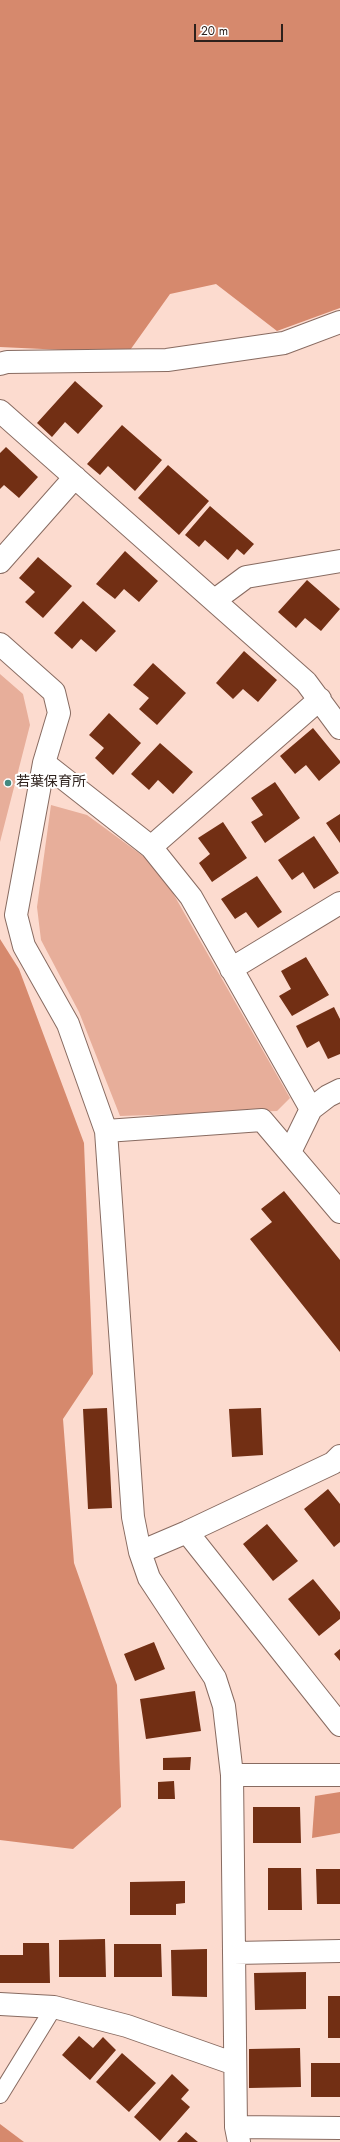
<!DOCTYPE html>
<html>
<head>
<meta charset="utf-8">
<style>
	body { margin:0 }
	#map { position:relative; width:340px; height:2142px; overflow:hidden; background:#fcdbcf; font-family:Jost,sans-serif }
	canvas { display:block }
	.scale { position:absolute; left:194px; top:24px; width:89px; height:18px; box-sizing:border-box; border:2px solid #2d211c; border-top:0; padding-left:5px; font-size:12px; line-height:14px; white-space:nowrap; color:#2d211c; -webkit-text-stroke:3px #fff; paint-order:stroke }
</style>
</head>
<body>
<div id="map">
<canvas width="340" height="2142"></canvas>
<div class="scale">20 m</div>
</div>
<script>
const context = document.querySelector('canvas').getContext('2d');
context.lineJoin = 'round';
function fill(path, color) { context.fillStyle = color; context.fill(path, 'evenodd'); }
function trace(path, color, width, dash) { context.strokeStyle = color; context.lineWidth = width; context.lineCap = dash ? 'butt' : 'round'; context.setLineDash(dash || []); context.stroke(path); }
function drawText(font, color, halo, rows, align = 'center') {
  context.font = font + ' Jost,"Noto Sans JP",sans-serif'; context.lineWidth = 4; context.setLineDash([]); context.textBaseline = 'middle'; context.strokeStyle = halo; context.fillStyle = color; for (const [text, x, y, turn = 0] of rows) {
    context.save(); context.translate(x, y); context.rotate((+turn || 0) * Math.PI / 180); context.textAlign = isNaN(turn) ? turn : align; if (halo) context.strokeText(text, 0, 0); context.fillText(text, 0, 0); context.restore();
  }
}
fill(new Path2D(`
	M0 674 23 694 30 725 0 842Z
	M51 805 87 815 158 867 290 1098 277 1111 120 1116 79 1012 41 940 37 907Z`), '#e7ae9a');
fill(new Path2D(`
	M0 0H340V308L277 331 216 284 170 294 128 353 0 347Z
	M0 939 19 969 84 1143 93 1374 63 1419 74 1563 117 1685 121 1807 73 1849 0 1840Z
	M340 1792V1833L312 1838 315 1796Z
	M0 2124 24 2142H0Z`), '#d6896d');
fill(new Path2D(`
	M75 381 103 406 78 434 65 422 52 437 37 423Z
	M122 425 162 460 135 491 108 466 100 475 87 464Z
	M6 447 38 477 19 498 4 485 0 489V453Z
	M168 465 209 501 179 535 138 498Z
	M210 506 254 544 244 555 237 549 228 560 205 540 199 547 185 535Z
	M125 551 158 581 139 602 124 589 115 599 96 584Z
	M38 557 72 586 43 618 25 602 35 592 19 578Z
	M307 580 340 609 321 631 305 618 296 628 278 612Z
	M83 601 116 631 96 652 81 639 72 649 54 633Z
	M244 651 277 680 258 702 243 689 233 699 216 683Z
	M153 663 186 693 157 725 139 709 149 698 133 685Z
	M109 713 141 743 113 775 95 758 104 748 89 735Z
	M313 728 340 761V763L319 781 306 765 295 774 280 756Z
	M160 743 193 772 173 794 158 780 149 790 131 774Z
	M275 782 300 818 265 843 251 822 263 815 251 798Z
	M340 814V843L326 823Z
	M223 822 247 858 212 882 199 863 210 854 198 838Z
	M314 836 339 873 314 889 303 872 292 880 278 860Z
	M257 876 282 912 258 928 246 912 235 919 221 899Z
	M306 957 329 995 292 1016 279 996 291 989 281 971Z
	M334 1007 340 1019V1054L328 1059 319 1041 307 1048 296 1026Z
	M284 1191 340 1260V1352L250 1239 272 1222 261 1209Z
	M107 1408 112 1508 88 1509 83 1409Z
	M261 1408 263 1455 232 1457 229 1409Z
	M328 1489 340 1504V1542L334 1547 304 1509Z
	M267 1524 298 1561 273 1581 243 1544Z
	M313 1579 340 1612V1619L319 1636 288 1599Z
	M154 1642 165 1669 135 1681 124 1654Z
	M340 1649V1661L334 1654Z
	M195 1691 201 1731 146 1739 140 1699Z
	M191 1757 190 1770H163V1758Z
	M174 1781 175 1799H158V1782Z
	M253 1807H300L301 1843H253Z
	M268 1868H301L302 1910H268Z
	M316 1869H340V1904H317Z
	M185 1881V1903L176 1904V1915H130V1882Z
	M105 1939 106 1977H59V1940Z
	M23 1943H49L50 1983H0V1955H23Z
	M114 1944H161L162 1977H114Z
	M207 1949V1997L172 1996 171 1950Z
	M306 1972V2009L255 2010 254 1973Z
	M328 1996H340V2038H328Z
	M79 2036 93 2048 103 2037 116 2050 90 2080 62 2055Z
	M300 2048 301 2087 249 2088V2049Z
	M122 2053 156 2083 129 2112 96 2082Z
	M311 2063H340V2097H311Z
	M172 2074 189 2090 181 2099 190 2107 160 2141 134 2117Z
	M186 2132 198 2142H177Z`), '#722f14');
const lane = new Path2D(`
	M0 2095 54 2007`);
const street = new Path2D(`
	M0 364 7 362 167 360 284 343 340 322
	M0 411 306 682 340 728
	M0 562 75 477
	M215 600 246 577 340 561
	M0 644 54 692 59 713 44 763 16 915 24 946 68 1024 106 1131 133 1517 140 1552 149 1578 215 1678 224 1706 232 1775 236 2127 239 2142
	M44 763 151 847 191 897 311 1109
	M151 847 320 699
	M231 969 340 903
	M106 1131 262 1120 340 1212
	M290 1152 311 1109 328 1096 340 1090
	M187 1532 340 1725
	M140 1552 187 1532 333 1463 340 1456
	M232 1775H340
	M234 1953 340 1951
	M0 2004 54 2007 127 2026 235 2064
	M236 2127 340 2128`);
trace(lane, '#886b61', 18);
trace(street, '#886b61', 24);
trace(lane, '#fff', 16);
trace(street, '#fff', 22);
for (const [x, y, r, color] of [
	[8,783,4,"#448980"]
]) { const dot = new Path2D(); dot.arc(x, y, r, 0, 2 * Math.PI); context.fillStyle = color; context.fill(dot); trace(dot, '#fff', 1.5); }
drawText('14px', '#2d211c', '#fff', [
	["若葉保育所",16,783]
], 'left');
</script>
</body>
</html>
